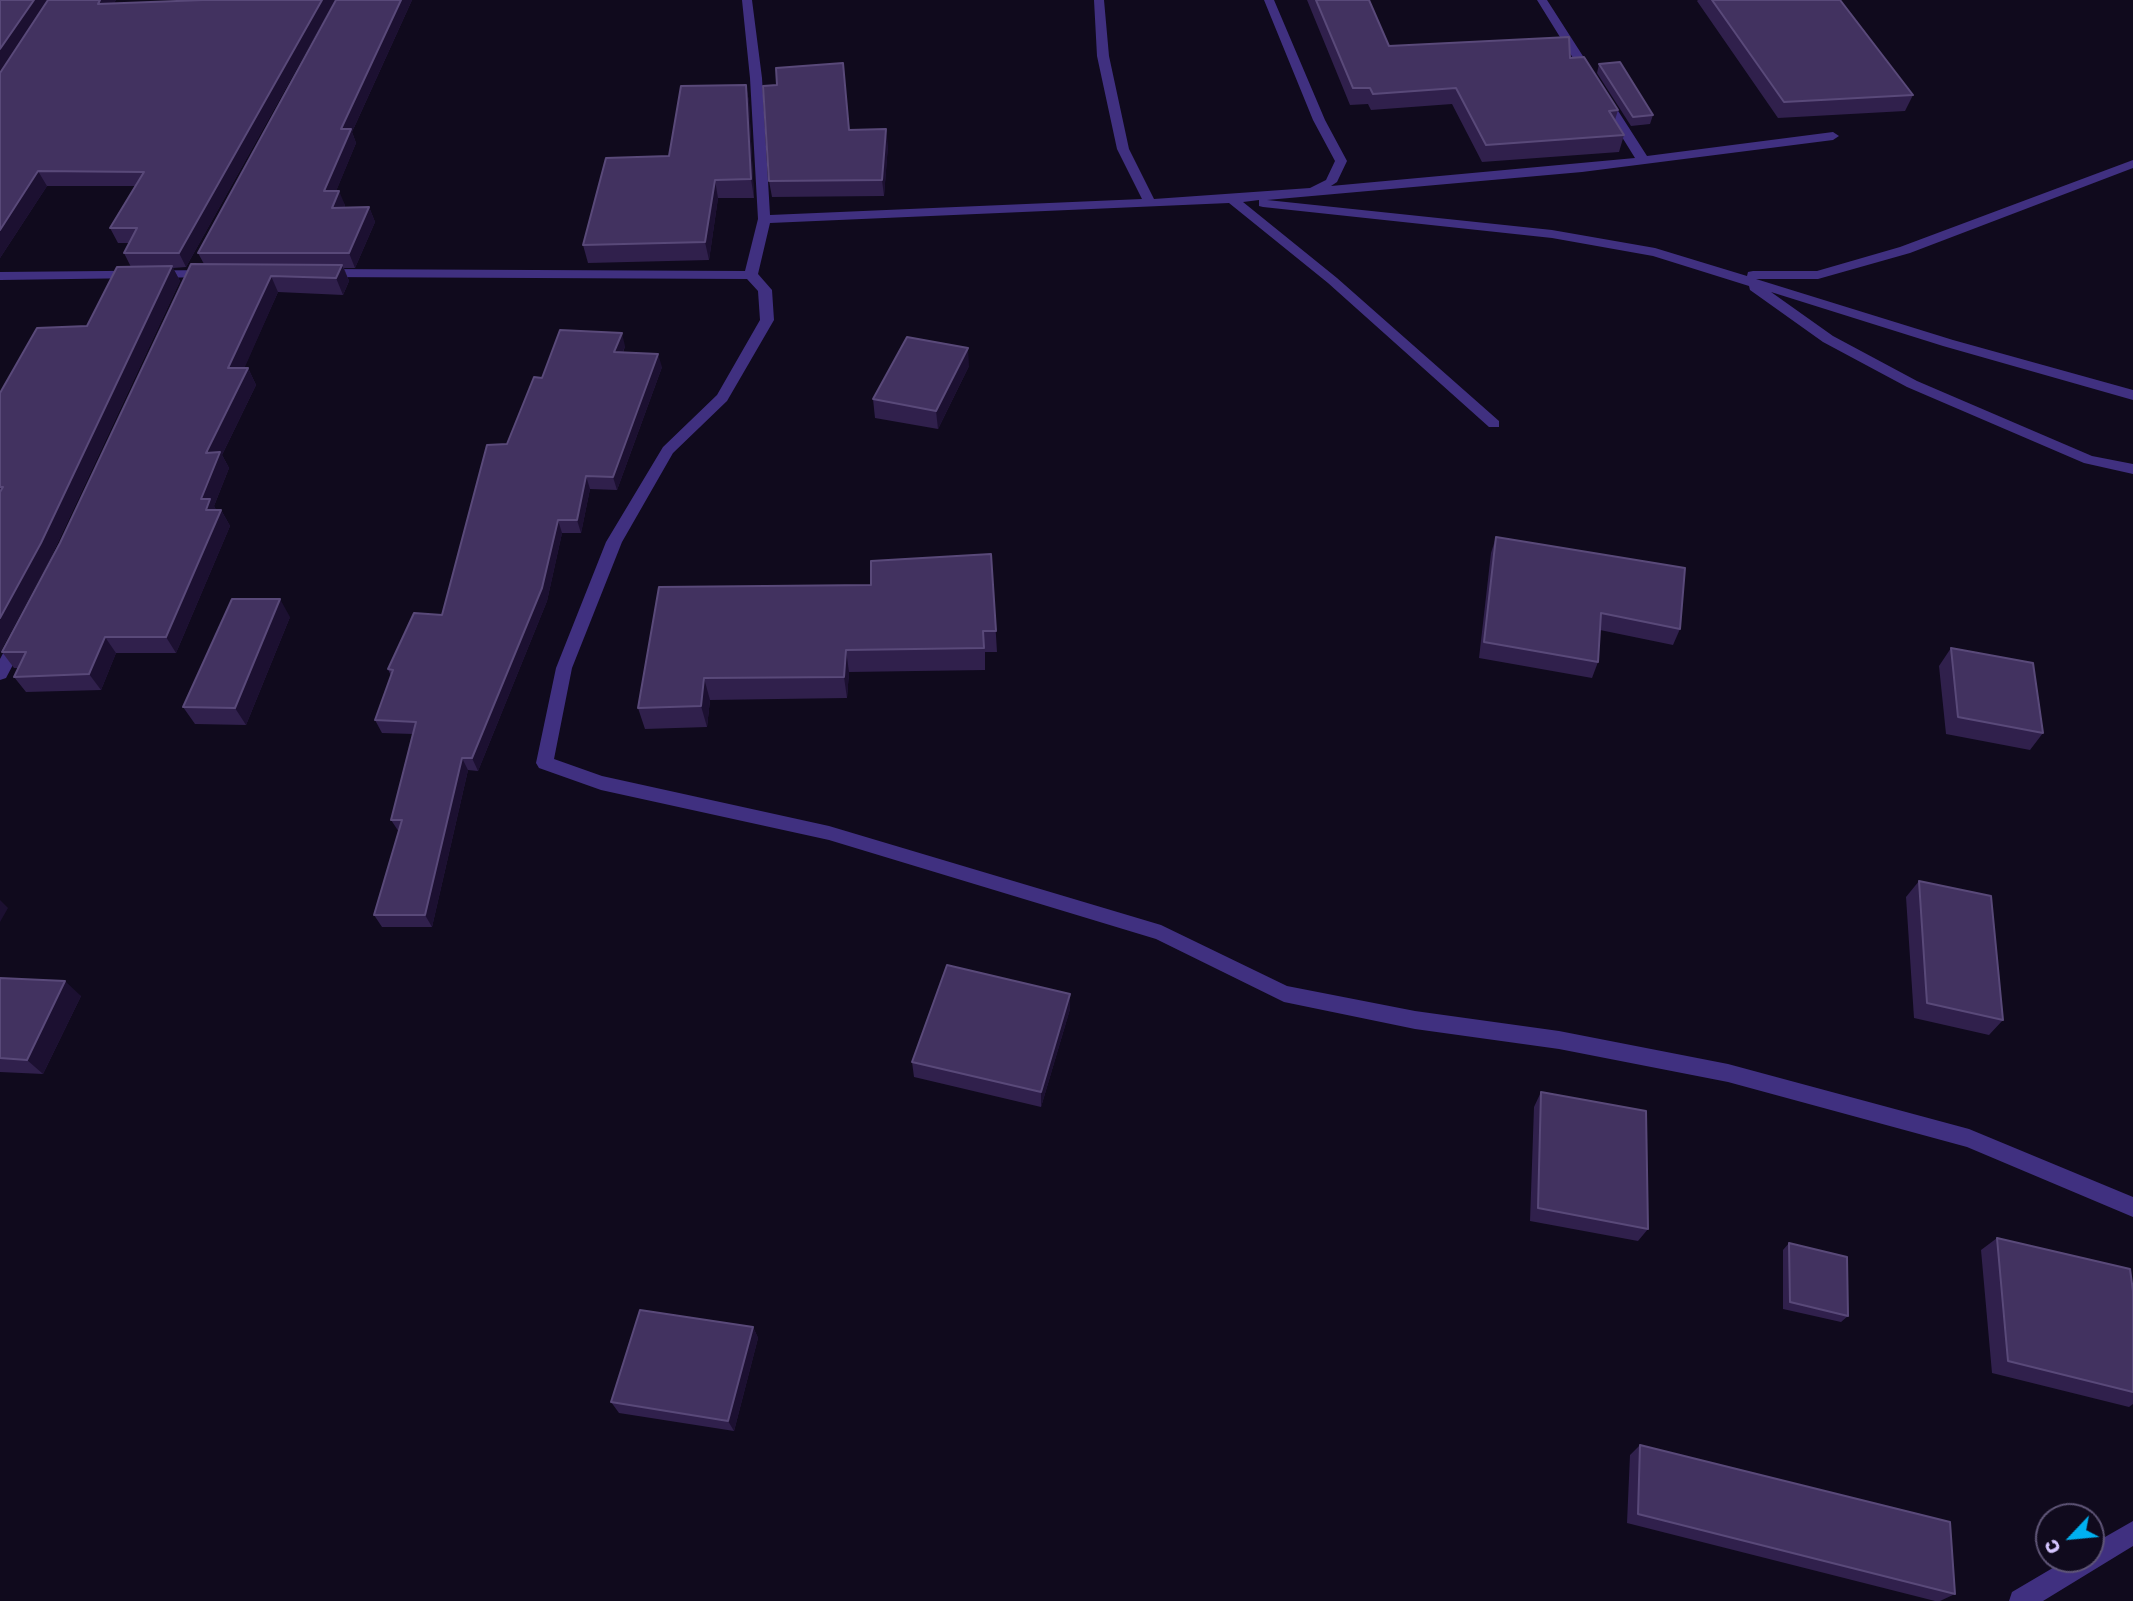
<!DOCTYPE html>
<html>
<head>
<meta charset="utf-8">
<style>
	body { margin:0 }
	#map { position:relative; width:2133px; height:1601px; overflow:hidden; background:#100a1d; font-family:Rubik,sans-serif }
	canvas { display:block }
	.north { position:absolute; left:2035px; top:1503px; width:70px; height:70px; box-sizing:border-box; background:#100a1d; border:2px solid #5f5577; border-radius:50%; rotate:244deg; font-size:19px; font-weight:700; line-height:28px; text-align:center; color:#d5c5ff }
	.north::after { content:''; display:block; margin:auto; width:24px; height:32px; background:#00b1f0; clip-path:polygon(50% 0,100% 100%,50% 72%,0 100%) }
</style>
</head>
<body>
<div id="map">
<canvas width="2133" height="1601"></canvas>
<div class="north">С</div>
</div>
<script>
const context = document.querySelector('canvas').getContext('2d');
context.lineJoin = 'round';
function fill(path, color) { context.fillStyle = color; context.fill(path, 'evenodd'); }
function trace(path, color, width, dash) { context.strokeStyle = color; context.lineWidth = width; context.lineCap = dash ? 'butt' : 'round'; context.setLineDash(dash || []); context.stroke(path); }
fill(new Path2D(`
	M742 0H752L762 78 770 215 1142 199 1117 149 1097 56 1094 0H1104L1109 56 1129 149 1154 199 1310 188 1326 180 1335 161 1313 120 1264 0H1274L1325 120 1347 161 1337 182 1331 186 1635 158 1537 0H1547L1647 156 1833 132 1839 136 1833 140 1582 172 1267 200 1552 230 1655 248 1747 276 1748 272 1753 271H1817L1900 247 2133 160V168L1910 253 1818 279H1756L1953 340 2133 390V400L1943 346 1771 292 1833 336 1917 381 2092 456 2133 464V474L2084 463 1907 387 1823 342 1750 290 1749 286 1653 256 1552 238 1263 207 1259 206V200L1243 202 1337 278 1499 421V427H1489L1328 283 1229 203 770 223 758 274 772 290 774 320 727 401 673 453 622 542 572 668 554 759 602 776 829 826 1161 925 1287 986 1415 1011 1559 1031 1728 1064 1969 1129 2133 1197V1217L1967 1147 1728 1082 1559 1049 1415 1029 1284 1002 1156 939 829 840 601 790 539 768 536 763 556 668 606 542 663 447 717 395 760 320 758 291 747 279 322 277 315 273 322 269 745 271 758 219 750 78Z
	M210 270 217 274 215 277 0 280V272Z
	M18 634 26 640 6 678 0 680V659L12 636Z
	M2133 1521V1546L2043 1601H2009L2012 1592 2068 1559H2091V1545Z`), '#403080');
fill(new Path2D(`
	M0 0H116L114 3 203 0H335L186 267 173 268 180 281 51 557 0 652V393L87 326 131 267 124 253 129 243H118L110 228 135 186H47L0 258Z
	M336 0H412L352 132 356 143 336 191 345 205 344 208 369 207 375 222 355 268H344L349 281 343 295 278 292 244 368H248L256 385 222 455 229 468 214 506 216 510H221L230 526 176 653H116L101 690 26 692 14 677 18 668H14L2 652 60 543 204 264 198 253Z
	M1307 0H1369L1389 46 1570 58 1618 110 1615 120 1624 135 1619 152 1482 162 1452 104 1371 110 1368 104 1350 105Z
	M1698 0H1840L1913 95 1905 111 1778 118 1697 1Z
	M1599 64 1653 115 1650 124 1631 126 1597 73Z
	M746 85 749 102 754 198H718L709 260 588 263 583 245 669 156Z
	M849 130 888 145 884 196 772 197 769 181Z
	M625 346 623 353 662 367 617 490 590 489 581 533H562L547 601 478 771 468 770 432 927H382L374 915 399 832 391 820 413 734 382 733 375 720 391 676 388 669 442 615 507 444 542 378Z
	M969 366 938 429 875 418 873 399Z
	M1496 537 1680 629 1673 645 1600 630 1598 662 1592 678 1479 658 1491 553Z
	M991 554 997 652H985V670L849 672 847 698 710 700 707 727 645 729 638 708 871 585Z
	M290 617 246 725 195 724 183 707Z
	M1951 648 2043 733 2030 750 1946 734 1939 666Z
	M1919 881 2003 1020 1989 1035 1914 1018 1906 897Z
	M0 978 81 996 43 1074 0 1072Z
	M1070 994V1009L1041 1107 914 1077 912 1062Z
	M1541 1092 1648 1229 1638 1241 1530 1221 1534 1107Z
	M1997 1238 2133 1291V1404L2129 1407 1992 1373 1981 1250Z
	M1789 1243 1848 1316 1841 1322 1783 1309V1250Z
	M753 1327 758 1338 734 1431 619 1413 611 1402Z
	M1640 1445 1955 1594 1940 1601H1935L1627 1523 1630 1455Z`), '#30204c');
fill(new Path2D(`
	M34 0H51L0 74V49Z
	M100 0H116L104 18 98 4Z
	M322 0H335L186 267 179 253Z
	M401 0H412L352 132 356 143 330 206 324 191 341 129Z
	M746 85 749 102 754 198 751 179Z
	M886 129 888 145 884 196 882 180Z
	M38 171 47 186 0 258V230Z
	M715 180 718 198 709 260 705 242Z
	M339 191 345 205 338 222 332 208Z
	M369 207 375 222 355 268 349 253Z
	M342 265 349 281 343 295 336 278Z
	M172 266 180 281 51 557 0 652V618Z
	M271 276 278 292 237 385 228 368Z
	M622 333 625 346 618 365 614 352Z
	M968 348 969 366 938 429 936 411Z
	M658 354 662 367 617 490 613 477Z
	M248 368 256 385 222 455 229 468 214 506 219 515 221 510 230 526 176 653 166 637 201 499 206 453Z
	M586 476 590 489 581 533 577 520Z
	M558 520 562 533 547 601 478 771 472 758Z
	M280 599 290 617 246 725 235 708Z
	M105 637 116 653 101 690 89 674Z
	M846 650 849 672 847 698 844 677Z
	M704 678 710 700 707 727 701 706Z
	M462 758 468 770 432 927 425 915Z
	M0 900 8 908 0 922Z
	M65 981 81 996 43 1074 27 1060Z
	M1070 994V1009L1041 1107V1092Z
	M753 1327 758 1338 734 1431 728 1421Z`), '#1c1031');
const building = new Path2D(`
	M0 0H34L0 49Z
	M48 0H100L98 4 203 0H322L179 253H124L137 228H110L144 172 38 171 0 230V73Z
	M336 0H401L341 129H351L324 191H339L332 208 369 207 349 253H198Z
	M1316 0H1369L1389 46 1569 37 1570 58 1584 57 1618 110 1609 111 1624 135 1486 145 1456 88 1373 94 1370 88H1353Z
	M1712 0H1840L1913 95 1784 102Z
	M1620 62 1653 115 1633 117 1599 64Z
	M843 63 849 130 886 129 882 180 769 181 763 86 777 85 776 68Z
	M746 85 751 179 715 180 705 242 583 245 606 158 669 156 681 86Z
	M191 264 342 265 336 278 271 276 228 368H248L206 453 220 452 201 499H210L206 510H221L166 637H105L89 674 14 677 26 652H2L60 543Z
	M172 266 41 543 0 618V492L3 487H0V393L37 328 87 326 117 267Z
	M560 330 622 333 614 352 658 354 613 477 586 476 577 520H558L542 588 472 758H462L425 915H374L402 820H391L416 722 375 720 393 670 388 669 414 613 442 615 487 445 507 444 534 377 542 378Z
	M907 337 968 348 936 411 873 399Z
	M1496 537 1685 568 1680 629 1601 613 1598 662 1484 642Z
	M991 554 996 631H983L984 648 846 650 844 677 704 678 701 706 638 708 659 587 871 585V561Z
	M232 599H280L235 708 183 707Z
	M1951 648 2033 663 2043 733 1958 717Z
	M1919 881 1991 896 2003 1020 1927 1003Z
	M947 965 1070 994 1041 1092 912 1062Z
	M0 978 65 981 27 1060 0 1058Z
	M1541 1092 1646 1111 1648 1229 1538 1208Z
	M1997 1238 2130 1269 2133 1291V1392L2008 1361Z
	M1789 1243 1847 1257 1848 1316 1790 1302Z
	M640 1310 753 1327 728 1421 611 1402Z
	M1640 1445 1950 1522 1955 1594 1638 1514Z`);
fill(building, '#423260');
trace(building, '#594979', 2);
</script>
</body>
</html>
